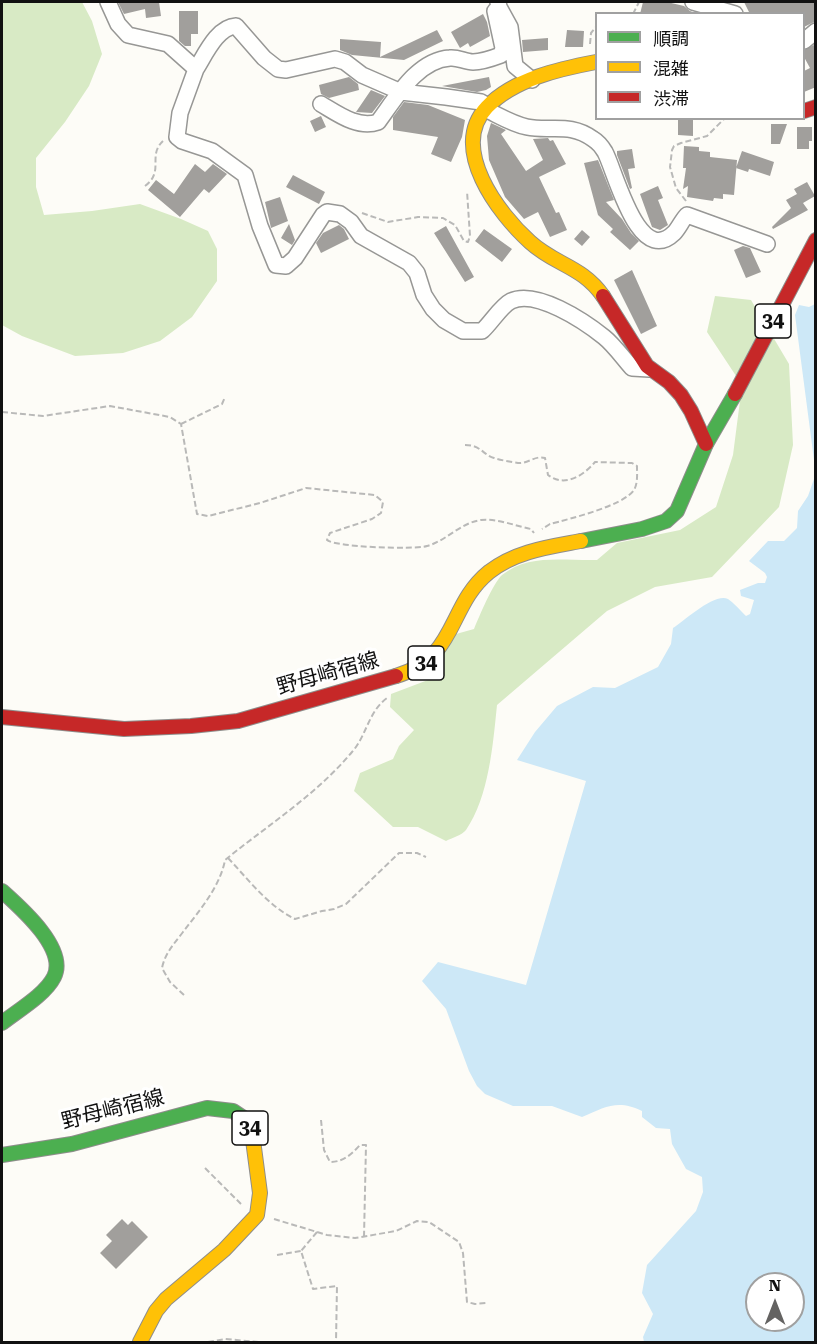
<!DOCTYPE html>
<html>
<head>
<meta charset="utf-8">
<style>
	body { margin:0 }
	#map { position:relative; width:817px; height:1344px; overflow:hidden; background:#fdfcf7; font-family:"Roboto Serif","Noto Sans JP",serif }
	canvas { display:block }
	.frame { position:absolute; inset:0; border:3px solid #111; pointer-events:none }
	.legend { position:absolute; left:595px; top:12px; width:210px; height:108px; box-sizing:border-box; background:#fff; border:2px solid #a0a0a0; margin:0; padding:8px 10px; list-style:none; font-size:18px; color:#111 }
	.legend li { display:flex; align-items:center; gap:12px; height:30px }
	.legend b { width:30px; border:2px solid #a0a0a0 }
	.north { position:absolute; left:745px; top:1272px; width:60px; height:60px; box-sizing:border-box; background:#fff; border:2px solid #a0a0a0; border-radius:50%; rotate:0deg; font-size:16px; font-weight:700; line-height:24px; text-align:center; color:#111 }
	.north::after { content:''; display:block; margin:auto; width:21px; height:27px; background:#646362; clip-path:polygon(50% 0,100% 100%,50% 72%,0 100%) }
</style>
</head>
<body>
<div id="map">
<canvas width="817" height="1344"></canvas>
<div class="frame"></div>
<ul class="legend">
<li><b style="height:8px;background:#4caf50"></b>順調</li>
<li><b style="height:8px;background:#ffc107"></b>混雑</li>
<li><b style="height:8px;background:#c62828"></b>渋滞</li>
</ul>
<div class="north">N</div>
</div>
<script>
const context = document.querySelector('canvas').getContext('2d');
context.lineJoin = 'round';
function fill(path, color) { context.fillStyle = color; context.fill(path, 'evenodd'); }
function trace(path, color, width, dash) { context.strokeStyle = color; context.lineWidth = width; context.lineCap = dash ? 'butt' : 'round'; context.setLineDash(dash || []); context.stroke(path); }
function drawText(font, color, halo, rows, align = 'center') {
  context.font = font + ' "Roboto Serif","Noto Sans JP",serif'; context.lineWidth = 6; context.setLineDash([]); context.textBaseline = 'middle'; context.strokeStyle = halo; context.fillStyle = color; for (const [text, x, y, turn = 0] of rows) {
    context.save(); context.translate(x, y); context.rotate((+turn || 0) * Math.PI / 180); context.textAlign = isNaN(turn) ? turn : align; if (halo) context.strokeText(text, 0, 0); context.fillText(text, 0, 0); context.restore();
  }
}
fill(new Path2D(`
	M2 2H82L92 21 102 54 89 86 65 122 36 158V187L44 215 92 211 140 204 181 219 208 231 217 249V281L192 317 160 341 123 353 75 356 22 336 2 325Z
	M715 296 751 300 789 364 793 445 779 507 712 577 655 587 607 611 497 705C493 744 489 797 466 830 462 835 452 838 446 841L418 827H393L354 791 360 773 393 759 399 746 414 730 390 707 391 694 428 680 438 656 456 634 474 629C479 617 493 583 502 575 529 553 565 561 597 560L617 543 680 530 716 507 733 455 742 385 707 332Z`), '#d8eac5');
fill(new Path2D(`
	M815 304V1342H644L643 1337 653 1314 642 1293 647 1265 696 1211 703 1192 702 1177 686 1169 672 1144 670 1129 656 1128 642 1117V1111C618 1099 605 1107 582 1117L552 1106H513L485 1094 477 1086 469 1071 446 1009 422 981 438 962 526 985 586 781 517 760 535 732 557 706 593 687 615 688 658 667 671 644 673 628C684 621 715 592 728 599 733 602 741 611 746 616L750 614 754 600 741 596 740 590 758 583H765L767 577 765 573 749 561 768 541H784L797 528 798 511 808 496 814 479V460L795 315 799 305 809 307ZM757 1284H793V1320H757Z`), '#cde8f7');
fill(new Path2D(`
	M118 2H159L161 16 146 18 145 9 124 14Z
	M643 2H667L684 6 690 11 698 14H640Z
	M744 2H816V21L804 27V14H750Z
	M179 11H198V34H191V46H185L179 41Z
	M483 14 487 22 490 36 470 47 468 43 460 48 451 32Z
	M437 30 443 41 404 60 352 55 340 50V39L381 42 380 57Z
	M567 30 584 31 583 47H565Z
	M548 38V50L523 52 522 40Z
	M816 44V87L804 92V71L810 68 804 57V50Z
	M349 77 358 84 359 90 329 98 321 94 319 85Z
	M489 77 491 87 486 90 477 92 442 86Z
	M371 90 385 96 372 113 356 112Z
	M404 102 428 105 465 120 462 137 451 162 431 154 438 137 393 130V117Z
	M321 116 326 127 315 132 310 121Z
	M678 118H693V136L678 135Z
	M491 123 506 130 501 134 526 171 543 160 533 139 548 138 550 141 553 140 566 164 539 177 556 213 559 212 567 230 550 237 538 212 524 219 505 197 489 160 487 136Z
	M771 124H787L780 144H771Z
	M797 127H812V141H809V149H797Z
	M684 146 699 147V151L710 152V157L737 160 734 195 723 194V199L714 198 713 201 687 197 688 186 683 189 686 168H683Z
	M632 149 635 168 628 169 632 188 630 189 617 155V151Z
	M742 151 774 162 770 176 749 169 748 172 736 168Z
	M598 160 614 200 606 202 622 219 631 233 639 241 630 250 610 232 613 229 598 215 584 163Z
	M195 164 205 172 213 164 227 174 209 193 204 189 180 217 148 190 156 180 174 194Z
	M293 175 325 192 319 204 286 187Z
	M807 182 815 196 803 203 808 210 773 229 772 227 791 208 786 200 797 194 794 189Z
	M658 186 663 198 658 200 668 225 660 230 652 227 640 194Z
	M280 197 288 221 271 228 265 202Z
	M289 224 295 240 292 245 281 238Z
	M339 225 344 229 349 239 321 253 316 243 323 233Z
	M446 226 474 277 465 282 434 233Z
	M484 229 512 249 502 262 475 241Z
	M582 230 590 237 582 246 574 239Z
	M743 246 750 248 761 272 746 278 734 250Z
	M632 270 657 326 641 334 614 280Z
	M122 1219 128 1225 132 1221 148 1237 116 1269 100 1253 112 1241 106 1235Z`), '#a19f9c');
const street = new Path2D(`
	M108 2 118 24 128 35 168 44 196 69 180 113 177 137 182 141 212 151 245 175 260 226 276 265 286 266 295 258 323 215 327 212 340 214 351 222 361 236 409 263 417 273 424 295 433 309 444 320 463 331H482C491 323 501 306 511 301 536 289 584 321 604 337 614 345 623 358 632 368L649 369
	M693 2 735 14
	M499 7 510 27 515 66 532 80
	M804 41 816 31
	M196 69C205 55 217 27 236 26L264 58 278 69 286 70 335 59 345 62 362 75 401 92 446 97 481 102 488 106
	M321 104C338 114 358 129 378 122 396 98 417 60 450 58 458 57 465 62 473 62 481 62 493 58 501 55L503 48 495 11 499 7 498 2
	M485 109C498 115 512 124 527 127 550 132 570 122 593 139 598 142 602 147 605 152 615 170 638 268 674 233 679 228 682 220 687 215L767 244`);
const fast = new Path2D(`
	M581 541 642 529 666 521 677 511 706 444 735 394
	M2 891C21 908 68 949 54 977 45 995 17 1011 2 1023
	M2 1155 72 1144 207 1108 233 1111 242 1117 250 1126 253 1140`);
const slow = new Path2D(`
	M596 62C559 69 514 79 487 107 448 148 499 214 530 242 555 265 582 266 603 296
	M396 676C458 658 447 606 489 572 516 551 549 547 581 541
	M140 1342 156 1311 166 1299 224 1250 257 1215 260 1193 253 1140`);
const jam = new Path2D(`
	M804 111 816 107
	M603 296 647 366 669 382 681 395 691 411 706 444
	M735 394 816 240
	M2 717 124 729 191 726 238 721 396 676`);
trace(street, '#979795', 18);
trace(fast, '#8e8d8b', 16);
trace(slow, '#8e8d8b', 16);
trace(jam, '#8e8d8b', 16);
trace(new Path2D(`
	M633 14 639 2
	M590 44 591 33 596 27
	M145 186C165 171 147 156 163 141
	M686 201 676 188 670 167 672 150 674 146 681 143 707 136 725 118
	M362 213 388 222 418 217 443 218 455 225 464 241 468 242 470 236 467 191
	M2 412 43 416 110 406 170 417 181 424 197 514 208 516 260 503 306 488 375 495 383 502 381 513 372 519 330 533 327 540C334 547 414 550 427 546 446 541 460 523 481 520 496 518 516 526 531 529L534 533
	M181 424 222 404 225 397
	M465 445C481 445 483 455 494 458 500 460 511 462 518 463 528 464 535 455 545 458L548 475C565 488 584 475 595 462L632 463 637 466C637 474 638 483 634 490 623 506 569 519 550 524L542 529
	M228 858C248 879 268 906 295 919L322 911 334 909 346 904 399 853H417L426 857
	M184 995 170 982 162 968C165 953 174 944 183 932 199 911 220 887 225 860 268 825 316 795 352 752 367 735 368 712 387 698
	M321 1120 324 1150 330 1162C343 1162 351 1155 360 1145H366L364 1237
	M205 1168 241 1204
	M274 1219 327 1235 355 1238 396 1231 417 1221 429 1222 459 1242 463 1253 467 1302 475 1304 486 1303
	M317 1232 301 1251 313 1289 337 1286 336 1342
	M277 1255 301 1251
	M208 1342 225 1339 259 1342`), '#b9b9b8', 2, [6, 3]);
trace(street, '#fffffe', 15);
trace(fast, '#4caf50', 14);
trace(slow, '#ffc107', 14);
trace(jam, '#c62828', 14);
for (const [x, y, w] of [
	[773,321,36],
	[426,663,36],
	[250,1128,36]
]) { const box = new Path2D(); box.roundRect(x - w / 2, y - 17, w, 34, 4.5); context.fillStyle = '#fff'; context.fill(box); trace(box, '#111', 1.5); }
drawText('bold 20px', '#111', null, [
	["34",773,321],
	["34",426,663],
	["34",250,1128]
]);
drawText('21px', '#111', '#fff', [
	["野母崎宿線",328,674,-16],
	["野母崎宿線",113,1110,-14]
]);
</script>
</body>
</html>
